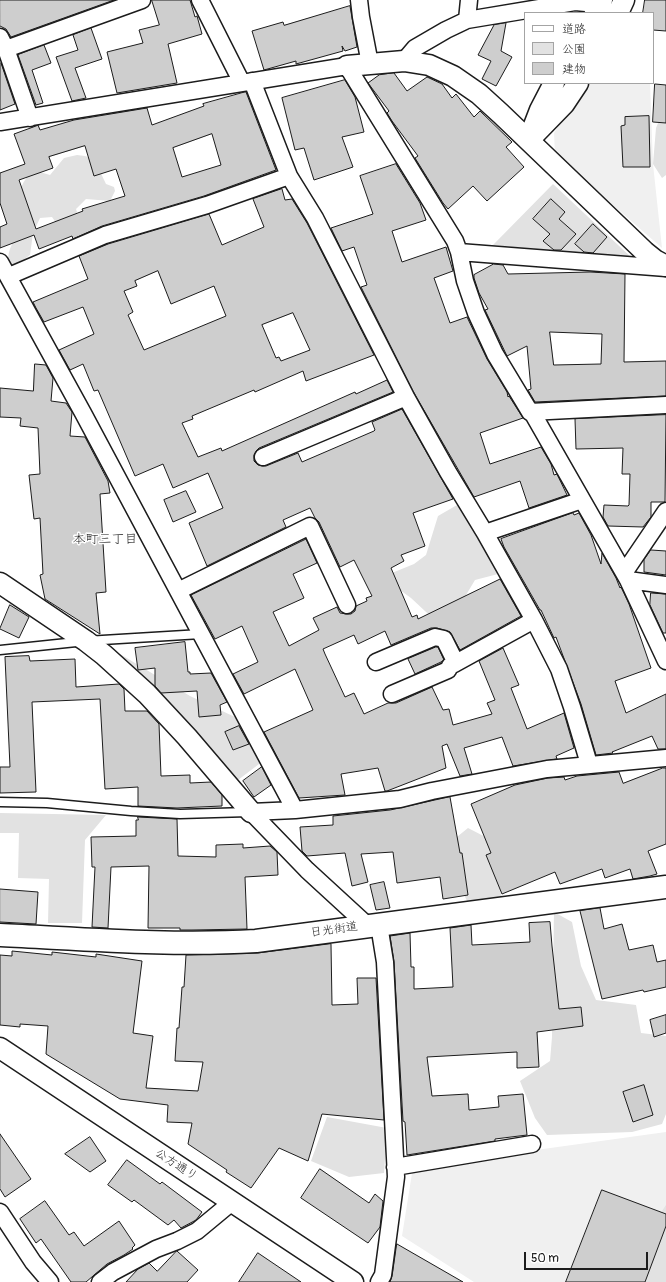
<!DOCTYPE html>
<html>
<head>
<meta charset="utf-8">
<style>
	body { margin:0 }
	#map { position:relative; width:666px; height:1282px; overflow:hidden; background:#fff; font-family:Pangolin,"Klee One",sans-serif }
	canvas { display:block }
	.legend { position:absolute; left:524px; top:12px; width:130px; height:72px; box-sizing:border-box; background:#fff; border:1px solid #a4a4a4; margin:0; padding:5px 7px; list-style:none; font-size:12px; color:#1c1c1c }
	.legend li { display:flex; align-items:center; gap:8px; height:20px }
	.legend b { width:20px; border:1px solid #a4a4a4 }
	.scale { position:absolute; left:524px; top:1252px; width:124px; height:18px; box-sizing:border-box; border:2px solid #1c1c1c; border-top:0; padding-left:5px; font-size:12px; line-height:14px; white-space:nowrap; color:#1c1c1c; -webkit-text-stroke:3px #fff; paint-order:stroke }
</style>
</head>
<body>
<div id="map">
<canvas width="666" height="1282"></canvas>
<ul class="legend">
<li><b style="height:5px;background:#fff"></b>道路</li>
<li><b style="height:11px;background:#e2e2e2"></b>公園</li>
<li><b style="height:11px;background:#cecece"></b>建物</li>
</ul>
<div class="scale">50 m</div>
</div>
<script>
const context = document.querySelector('canvas').getContext('2d');
context.lineJoin = 'round';
function fill(path, color) { context.fillStyle = color; context.fill(path, 'evenodd'); }
function trace(path, color, width, dash) { context.strokeStyle = color; context.lineWidth = width; context.lineCap = dash ? 'butt' : 'round'; context.setLineDash(dash || []); context.stroke(path); }
function drawText(font, color, halo, rows, align = 'center') {
  context.font = font + ' Pangolin,"Klee One",sans-serif'; context.lineWidth = 3; context.setLineDash([]); context.textBaseline = 'middle'; context.strokeStyle = halo; context.fillStyle = color; for (const [text, x, y, turn = 0] of rows) {
    context.save(); context.translate(x, y); context.rotate((+turn || 0) * Math.PI / 180); context.textAlign = isNaN(turn) ? turn : align; if (halo) context.strokeText(text, 0, 0); context.fillText(text, 0, 0); context.restore();
  }
}
fill(new Path2D(`
	M586 83H650L653 164 662 248 555 154 554 133Z
	M666 1132V1242L646 1282H474L402 1236 413 1167Z`), '#f0f0f0');
fill(new Path2D(`
	M666 104V175L662 178 653 164 656 128Z
	M77 155 85 156 94 159 106 184 114 187 115 191 110 201 86 199 76 209 81 224 61 230 52 217 40 218 33 233 30 255 15 266H11C0 250 27 227 30 210 28 208 24 206 22 203 15 191 26 178 33 170L50 175 64 158Z
	M553 184 633 259 493 245Z
	M457 505 482 515 499 546 498 574 475 580 454 615 440 625 411 598 382 577 414 564 426 555 438 516Z
	M115 651 190 696 235 717 263 761 238 780Z
	M0 813 106 815 85 840 82 923H48L49 879 18 878 19 833H0Z
	M468 828 499 844 492 856 502 898 468 903 442 849Z
	M554 912 572 922 581 966 596 1000 636 1005 641 1033 666 1036V1114L662 1124 632 1132 547 1135 535 1118 520 1081 550 1061 552 1037Z
	M327 1117 387 1128 384 1173 349 1177 311 1161Z
	M666 1205V1282H622L652 1226Z`), '#e2e2e2');
const building = new Path2D(`
	M0 0H114L11 37 6 29 0 26Z
	M152 0H190L195 17 197 16 202 34 168 44 177 83 117 93 107 52 143 43 139 30 159 25Z
	M645 0H666V31L653 30V13H643Z
	M350 6 357 47 345 51 342 46 343 51 296 64V61L264 70 252 31 283 22 284 25Z
	M506 23 501 51 512 57 496 86 482 79 491 61 478 55 494 25Z
	M91 28 102 59 75 68 86 98 72 101 56 57 78 50 73 35Z
	M44 45 51 63 32 70 43 103 36 105 18 55Z
	M1 63 15 104 0 110V64Z
	M394 73 407 91 427 77 442 84 452 98 456 94 474 117 480 111 512 142 506 147 524 167 487 201 473 186 448 209 443 203 415 158 418 156 392 121 387 113 389 111 368 83 379 75Z
	M345 80 355 97 364 132 342 137 353 167 314 180 304 148 295 150 282 98Z
	M655 84 666 85V123L653 122Z
	M246 92 276 170 204 196 102 226 73 239 72 236 39 249 34 235 0 248V227L7 224 0 203V173L25 164 14 134 36 126 38 125 40 130 74 120 147 108 152 125 204 106 203 104ZM212 134 221 165 182 177 173 148ZM85 146 94 176 116 169 125 196 82 209 83 211 36 229 19 180 53 168 49 157Z
	M649 116 650 167H623L621 126 625 125V117Z
	M396 164 420 203 426 220 392 231 402 262 446 247 453 271 434 278 450 323 467 317 487 359 507 392 508 397 509 396 523 418 480 433 490 464 541 447 551 464 554 475 557 474 567 495 529 508 520 481 474 497 414 393 361 287 367 285 354 247 342 251 331 228 373 214 360 176Z
	M282 189 285 200 292 199 307 223 374 355 306 381 303 371 255 392 254 390 192 416 193 419 182 423 198 457 221 448 222 451 355 392 356 394 387 380 393 392 259 448 256 451 254 455V461L258 465 262 466H266L298 453 302 462 374 431 375 430 372 422 402 409 453 499 413 513 425 546 401 555 404 561 391 568 412 617 417 615 418 619 500 579 521 616 460 650 450 632 437 628H431L391 645 385 631 358 644 354 635 323 649 325 654 345 697 354 693 364 714 388 703H396L432 687 443 710 449 709 453 725 492 714 487 703 495 700 479 661 503 648 519 685 511 688 527 729 564 713 574 748 556 756 557 759 513 766 502 737 464 748 472 774 460 776 447 744 442 746 446 768 387 791H385L378 768 341 774 345 795 299 798 264 732 313 710 295 669 244 694 233 674 258 662 242 626 215 639 191 595 306 539 317 563 293 574 304 598 273 612 289 646 319 630 313 618 337 607 340 613 347 614H351L355 611 356 606 367 601 366 598 372 596 354 560 340 567 319 522 315 518 310 508 283 520 286 527 207 566 189 523 223 508 208 473 173 488 163 464 135 476 98 390 94 391 83 364 70 370 59 350 94 334 83 307 44 322 36 308 33 302 88 279 79 256 108 244 209 214 222 245 264 227 253 199ZM158 271 171 304 214 286 226 316 144 350 128 315 133 312 124 291 137 286 135 281ZM293 313 310 350 281 361 279 357 276 358 262 325Z
	M551 199 565 212 559 219 576 234 561 250H554L543 241 550 234 533 219Z
	M593 224 607 237 593 253 584 252 575 244Z
	M494 264 503 265 508 274 590 272 625 274 624 362 666 361V396L535 402 528 390 531 389 527 346 507 356 485 310 488 309 479 293 474 278V275ZM550 332 602 334 601 364 554 365Z
	M35 364 46 365 53 378 51 401 66 403 72 412 70 436 85 437 108 481 110 493 100 494 106 592 96 593 100 634 45 599 40 575 43 574 40 518 34 519 29 475 40 474 38 428 20 426 21 418 0 417V388L33 391Z
	M666 415 665 502H651V517L643 527 608 526 603 517 604 505 628 506 629 505 630 474H622L623 448 576 449 575 419Z
	M186 491 196 512 173 522 164 500Z
	M573 513 574 515 579 513 591 535 601 564 602 553 616 578 620 588 621 587 629 604 651 668 615 681 626 713 666 694V749H658L652 736 612 752 613 753 596 755 581 704 556 637 554 638 541 610H540L504 547 501 539Z
	M651 550 666 551V575L644 572V560Z
	M651 593 666 594V633H663L650 605Z
	M10 605 29 617 19 638 0 629Z
	M185 642 188 672H190V674L211 673 227 702 220 705 221 715 199 717 197 691 161 693 155 686V668L138 670 135 648Z
	M436 647H438L444 660 441 662 415 674 408 659Z
	M29 656 30 661 75 659 76 687 119 684 124 689 125 711H147L159 724 161 776 190 775V783L211 782 222 795V806L177 808 138 806V787L105 789 100 699 32 702 36 792 0 793V767H10L5 657Z
	M239 726 249 744 233 750 225 732Z
	M262 767 271 785 254 797 243 781Z
	M663 768H666V844L648 851 657 874 650 876 633 879 630 869 605 878 602 869 560 884 555 872 502 894 486 855 491 853 471 804 515 785 548 778 564 777 565 780 577 776 619 772 623 783Z
	M450 797 460 853H462L468 895 443 899 440 877 397 883 393 852 361 854 368 882 352 886 345 853 307 856 302 851 300 827 333 825V816L390 810Z
	M138 817 177 819 178 856 216 857V845L243 844V848L270 846 277 852 278 875 245 877 247 929 192 930H180V928H148L149 866 111 867 108 928 92 927 95 867H92L91 837 136 836V820H138Z
	M384 882 390 908 376 910 370 885Z
	M0 889 38 892 36 924 0 922Z
	M600 908 604 929 622 924 629 950 653 945 657 962 666 960V987L644 992 643 990 602 999 580 911Z
	M550 922 552 946 559 1009 581 1007 583 1026 537 1032 539 1067 517 1068V1052L427 1057 432 1096 468 1094 469 1110 499 1107 498 1096 523 1094 527 1135 495 1139V1141L407 1155 405 1122 403 1121 394 962 390 936 410 933 411 967H414V989L453 987 450 928 471 925 472 945 530 942 529 923Z
	M331 944 332 1005 358 1004 357 978H376L384 1120 322 1114 308 1161 279 1148 251 1188 226 1172 227 1170 188 1144 192 1123 167 1122 168 1105 120 1099 46 1054 48 1026 20 1024V1027L0 1025V955L12 956V951L52 955V952L96 957V954L142 961 133 1033 153 1036 146 1088 198 1091 203 1062 175 1061 177 1028H179L182 987H184L186 955 257 953Z
	M666 1015V1033L654 1037 650 1020Z
	M644 1085 653 1115 633 1122 623 1092Z
	M0 1134 31 1179 5 1197 0 1189Z
	M90 1137 106 1161 90 1172 65 1154Z
	M127 1160 160 1184 162 1182 202 1212 196 1220 181 1228 174 1220 168 1225 134 1200 132 1202 108 1185Z
	M320 1169 369 1203 375 1194 383 1201 380 1227 368 1243 301 1198Z
	M602 1190 666 1214V1226L645 1282H566Z
	M45 1201 69 1235 74 1232 84 1246 119 1221 135 1245 132 1248 133 1249 124 1255 107 1264 86 1282H71L41 1239 36 1243 20 1219Z
	M397 1244 463 1282H390L392 1276Z
	M177 1251 198 1270 187 1282H126L138 1269 149 1263 157 1271Z
	M258 1253 301 1282H239Z`);
fill(building, '#cecece');
trace(building, '#1c1c1c', 1);
const service = new Path2D(`
	M0 650 86 641 201 634
	M0 802 47 803 131 811 180 814 249 812`);
const minor = new Path2D(`
	M200 0 242 83
	M359 0 361 17 370 64
	M467 20 469 0
	M0 37 6 49 30 118
	M6 49 142 0
	M404 61 415 48 446 30 467 20 575 2 586 3 611 13
	M252 81 289 176 315 218 406 397 448 472 485 533 534 620 559 669 572 707 589 764
	M0 122 347 66 455 241 459 252 465 281 476 313 495 354 530 412 533 414 628 580 666 661
	M459 252 666 268
	M0 262 83 413 295 810
	M9 276 105 235 207 205 289 176
	M530 412 666 405
	M263 457 406 397
	M485 533 582 500
	M624 573 666 511
	M628 580 666 585
	M178 591 310 526 347 605
	M376 662 435 637 444 639 456 663 450 666 448 670 392 694
	M456 663 534 620
	M251 812 295 810 400 799 432 791 547 769 666 758
	M251 812 307 870 368 926
	M395 1167 532 1144
	M0 1212 33 1262 50 1282
	M100 1282 113 1272 156 1249 177 1241 197 1231 232 1202
	M379 1282 383 1275 396 1177 385 962 379 925`);
const tertiary = new Path2D(`
	M595 13 602 0
	M618 13 624 0
	M347 66 404 61 429 65 453 76 479 94 501 114 645 252 655 260 666 266
	M530 136 540 110 554 83
	M529 140 564 104 578 83
	M0 583 86 641 104 655 147 694 187 737 251 812
	M0 1048 353 1282`);
const secondary = new Path2D(`
	M0 935C86 939 171 946 256 941L666 887`);
trace(service, '#1c1c1c', 11);
trace(minor, '#1c1c1c', 19);
trace(tertiary, '#1c1c1c', 23);
trace(secondary, '#1c1c1c', 25);
trace(service, '#fff', 8);
trace(minor, '#fff', 16);
trace(tertiary, '#fff', 20);
trace(secondary, '#fff', 22);
drawText('12px', '#1c1c1c', '#fff', [
	["日光街道",334,930,-8],
	["公方通り",176,1165,33]
]);
drawText('13px', '#1c1c1c', '#fff', [
	["本町三丁目",105,540]
]);
</script>
</body>
</html>
